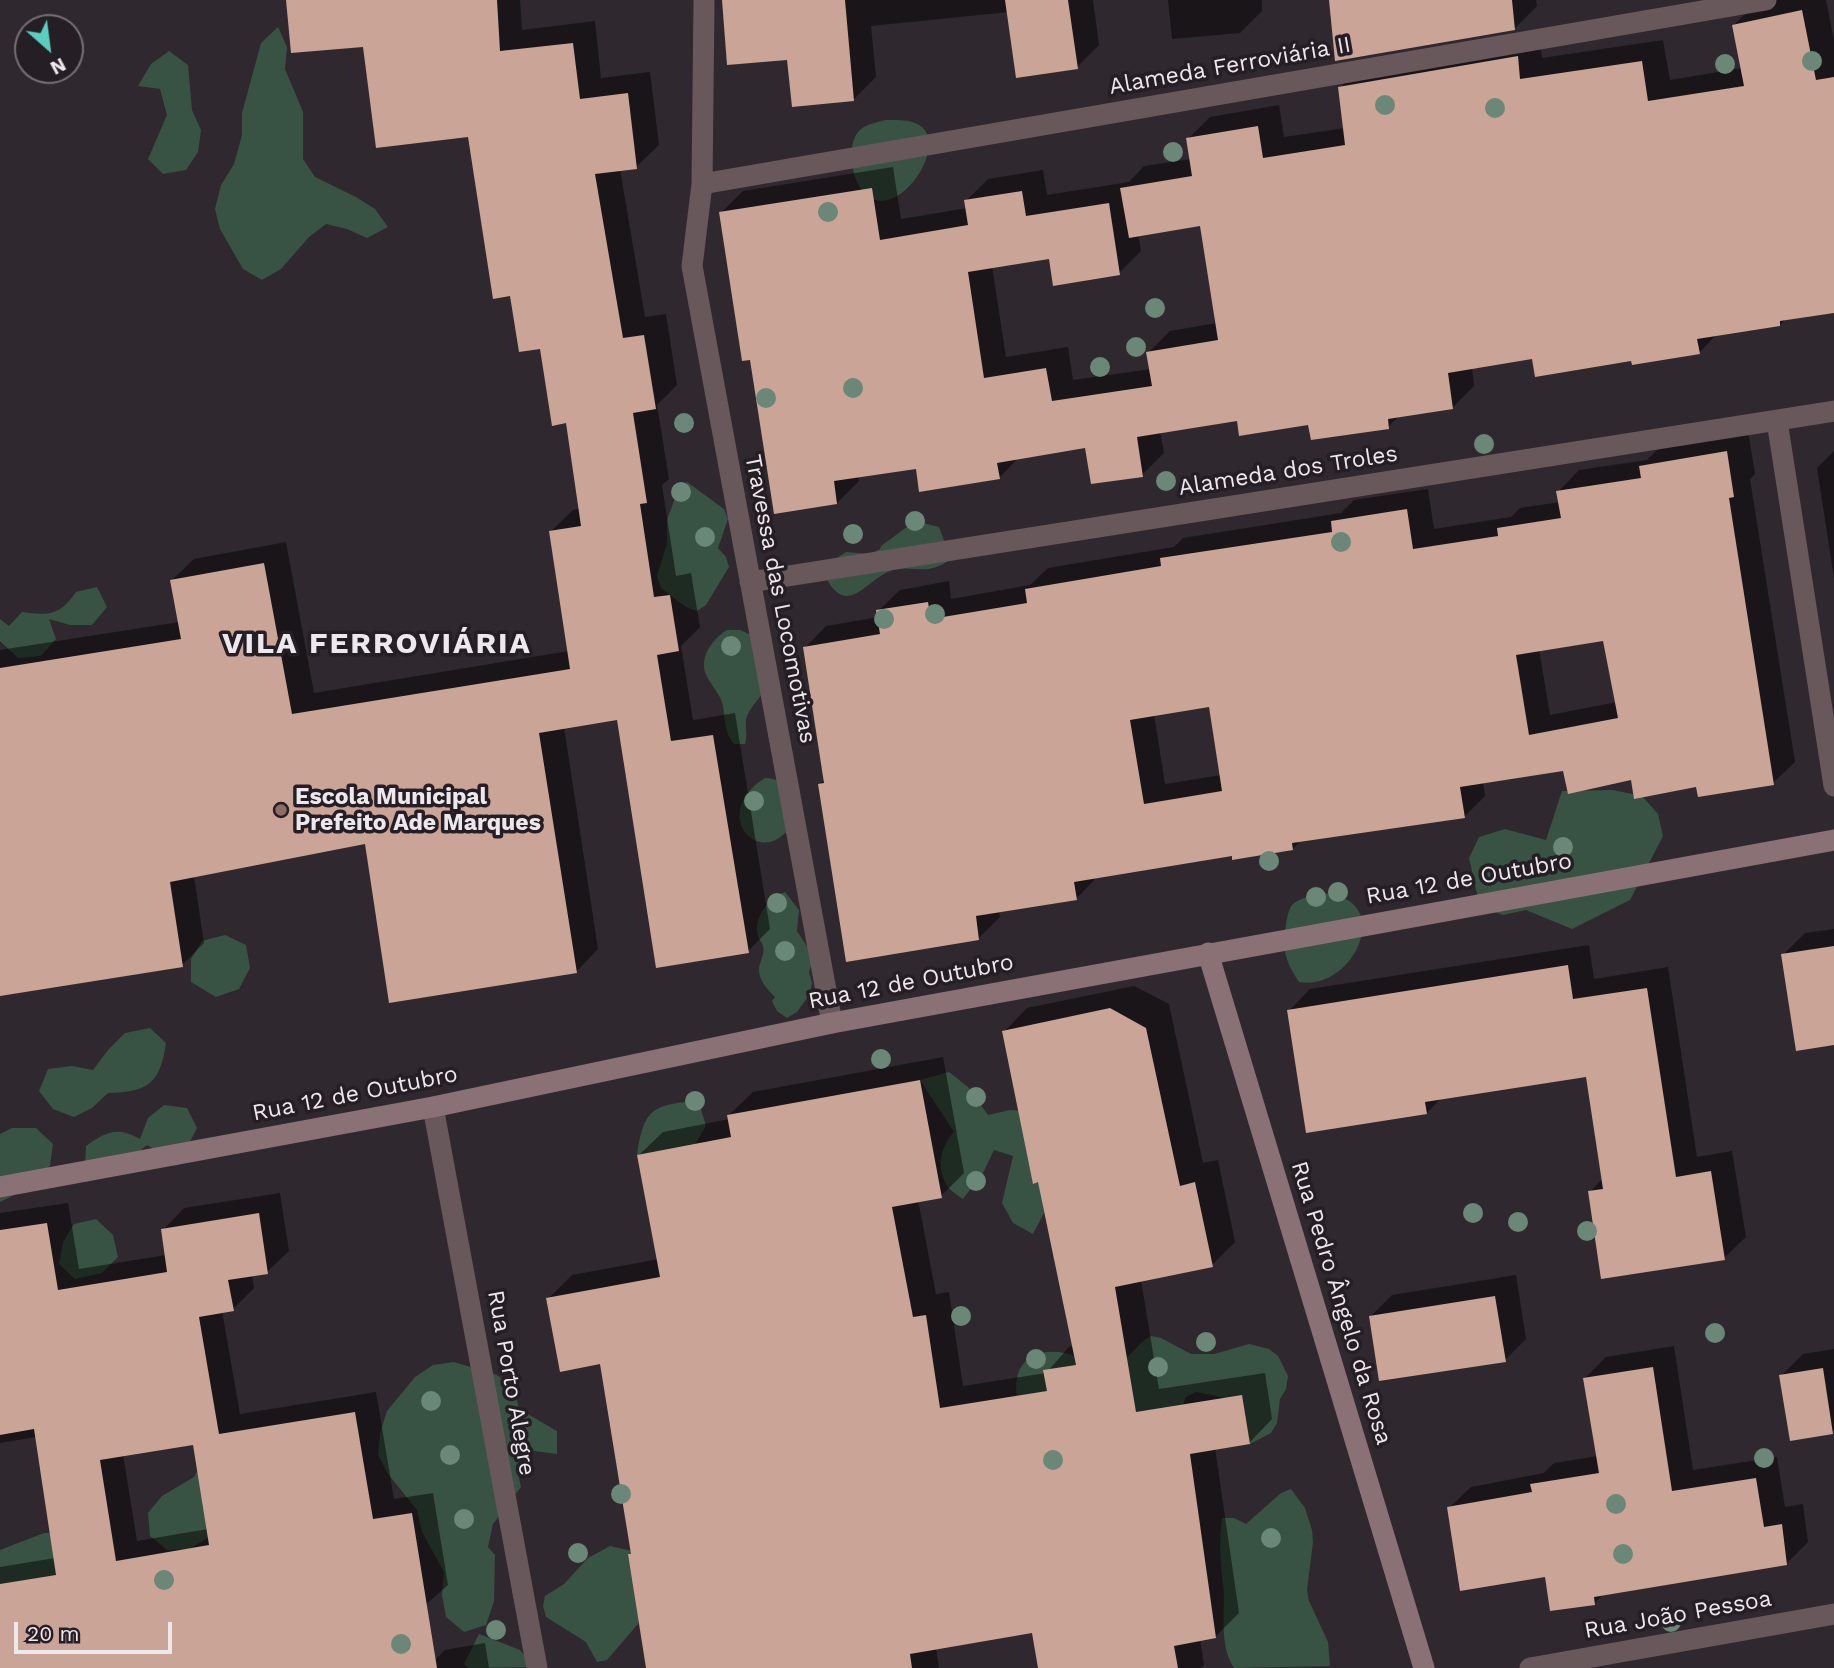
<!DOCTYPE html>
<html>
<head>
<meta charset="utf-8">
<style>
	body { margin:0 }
	#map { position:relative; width:1834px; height:1668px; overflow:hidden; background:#30282f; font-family:"Work Sans",sans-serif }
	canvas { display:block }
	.north { position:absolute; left:14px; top:14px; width:70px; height:70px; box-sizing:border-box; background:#261e25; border:2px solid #766f75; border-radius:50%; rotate:152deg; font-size:19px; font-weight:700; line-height:28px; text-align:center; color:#ede8ec }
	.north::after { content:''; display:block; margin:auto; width:24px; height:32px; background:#59cebf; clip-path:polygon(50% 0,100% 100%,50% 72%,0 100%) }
	.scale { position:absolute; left:14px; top:1622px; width:158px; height:32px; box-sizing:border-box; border:4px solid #ede8ec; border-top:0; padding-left:9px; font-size:21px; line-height:24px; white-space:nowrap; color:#ede8ec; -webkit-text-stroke:5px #261e25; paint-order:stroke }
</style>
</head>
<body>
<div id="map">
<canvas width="1834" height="1668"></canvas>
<div class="north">N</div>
<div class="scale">20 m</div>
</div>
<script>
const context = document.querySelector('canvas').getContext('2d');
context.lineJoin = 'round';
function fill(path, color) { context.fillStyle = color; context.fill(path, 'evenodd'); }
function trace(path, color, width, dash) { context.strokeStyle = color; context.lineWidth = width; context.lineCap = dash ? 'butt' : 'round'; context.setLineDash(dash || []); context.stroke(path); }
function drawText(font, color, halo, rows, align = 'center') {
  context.font = font + ' "Work Sans",sans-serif'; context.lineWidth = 7; context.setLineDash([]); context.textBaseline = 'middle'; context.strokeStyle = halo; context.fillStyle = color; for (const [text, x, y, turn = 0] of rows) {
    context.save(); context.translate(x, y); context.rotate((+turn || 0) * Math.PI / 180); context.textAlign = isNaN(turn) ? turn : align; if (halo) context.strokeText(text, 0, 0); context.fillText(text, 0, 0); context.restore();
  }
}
fill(new Path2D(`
	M278 27 287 47 285 69 303 112V159L315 177 356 197 375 209 388 227 367 238 347 229 326 224 309 237 281 269 262 280 243 269 220 229 215 209 221 185 234 164 242 135V113L261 43Z
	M169 51 188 65 192 110 201 130 198 152 186 170 163 174 148 159 167 115 160 89 138 86 151 64Z
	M886 120C897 120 913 119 922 127 949 151 890 231 861 189 851 175 846 141 861 129 867 124 878 122 886 120Z
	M687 482 724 509 728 519 718 548 726 557 729 567 706 605 697 611 686 607 661 588 657 576 667 543V520L675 498Z
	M915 521 939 527 951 559C924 579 911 562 888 572 865 582 847 617 826 578L837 558 846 552 870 554 880 549 881 546Z
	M97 587 107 607 92 625H70L49 619 56 639 41 656 18 658 0 641V619L9 626 22 612C50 616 60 615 76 592Z
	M727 630H740L751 635 763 693C757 701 748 710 746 720 745 729 748 734 745 744H734C723 731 726 718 722 702 718 691 709 683 705 672 700 655 714 638 727 630Z
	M765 778C789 779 790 795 798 815 794 821 790 829 785 833 755 864 711 812 765 778Z
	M1613 790 1642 796 1658 814 1663 836 1630 900 1572 929 1526 910 1503 915 1480 907 1469 858 1479 837 1505 829 1546 840 1562 791Z
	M785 892 799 910 797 931 810 951 812 962 809 972 812 983 810 994 797 1012 787 1018 777 1011 772 1001 775 997C768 990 758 980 759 968 760 961 765 954 763 946 762 942 759 940 758 936 753 916 769 899 785 892Z
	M1323 893C1397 898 1354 992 1299 982 1293 973 1287 963 1285 952 1283 943 1286 912 1292 905 1300 897 1313 896 1323 893Z
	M225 935 246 945 250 968 239 989 216 997 191 982V959L202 941Z
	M150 1028 166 1043C160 1084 148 1092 108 1093L92 1108 74 1117 53 1109 39 1091 48 1069 72 1066 93 1070 108 1050 125 1033Z
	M949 1072 968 1087 988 1115 1010 1110 1032 1111 1044 1213 1033 1234 1013 1223 1002 1203 1013 1156 994 1150 984 1171 963 1199C957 1195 949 1190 946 1184 936 1167 941 1145 954 1132L920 1080Z
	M695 1101 700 1106 706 1126 694 1146 674 1156 637 1155C644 1110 651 1105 695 1101Z
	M164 1105 187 1108 197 1128 186 1149 165 1156 147 1145 130 1159 85 1168 86 1146C106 1132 117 1126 140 1139L148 1118Z
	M12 1128H36L53 1144 50 1166 18 1193 0 1202V1134Z
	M96 1219 113 1235 118 1257 102 1273 75 1279 59 1264 63 1242 74 1224Z
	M1151 1336 1161 1338 1191 1354H1214L1249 1344 1269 1349 1278 1356 1288 1376 1286 1389 1280 1399 1277 1423 1271 1433 1250 1444 1239 1440 1231 1399 1196 1392 1186 1397 1182 1407 1147 1416 1136 1412 1127 1397 1017 1398C1012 1364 1031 1347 1065 1353 1082 1356 1100 1370 1118 1363 1130 1359 1138 1342 1151 1336Z
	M454 1362 497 1375 514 1388 519 1409 557 1431V1454L534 1451 516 1465 521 1487 493 1524 488 1547 495 1555 494 1601 486 1625 464 1632 446 1617 442 1595 444 1572 422 1532 417 1510 388 1474 378 1455 380 1433 387 1411 415 1377 433 1365Z
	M216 1436 208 1538 189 1549 167 1550 150 1536 148 1513 162 1496 194 1477Z
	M1291 1489 1305 1508 1312 1530 1313 1542 1307 1590 1309 1601 1328 1642 1330 1666 1234 1668C1218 1644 1226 1610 1223 1583 1220 1560 1219 1541 1222 1518H1234L1246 1524 1281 1493Z
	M68 1532 96 1563 0 1618V1550L44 1533Z
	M610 1546 632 1551 646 1591 638 1624 607 1660 597 1662 586 1642 546 1617 543 1606 545 1596 564 1584 588 1558Z
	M479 1634 520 1650 534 1667 468 1668 464 1664Z`), '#385243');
fill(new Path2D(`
	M288 0H520L522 30 595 21 601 78 650 72 659 145 636 167 620 169 645 317 666 314 677 385 657 405 669 479 662 485 676 576 691 573 700 627 681 646 693 720 735 713 770 929 748 951 618 718 564 727 598 949 576 972 366 842 194 876 204 943 182 965 0 995V650L179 622 171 581 194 559 286 542 314 693 569 651 550 532 573 510 580 508 568 421 541 347 511 294 469 135 365 45Z
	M724 0H1093L1099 45 1077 67 1009 12 871 26 876 77 854 99 789 58Z
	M1168 0H1262V11L1240 33 1172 39Z
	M1331 0H1536L1537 6 1515 28Z
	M1772 0H1826L1834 40V311L1786 319 1780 325 1717 334 1699 353 1633 359 1534 357 1472 367 1474 386 1452 408 1399 416 1388 427 1239 419 1160 431 1164 453 1142 475 1087 446 1019 457 999 478 917 467 858 476 859 481 837 503 752 358 721 213 743 191 893 167 901 219 967 208 966 201 988 179 1043 170 1047 195 1129 182 1144 166 1191 159 1188 139 1210 117 1279 105 1284 137 1345 128 1340 88 1362 66 1539 35 1542 58 1663 40 1670 80 1742 68 1734 25 1756 3ZM1201 224 1217 323 1170 331 1148 353 1151 369 1073 380 1068 347 1006 357 992 266 1051 257 1119 273 1141 251 1138 234Z
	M1748 431 1755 474 1750 479 1795 762 1773 783 1698 785 1564 769 1483 782 1485 796 1464 817 1301 840 1293 849 1233 854 1097 877 1076 899 999 911 1000 917 978 939 820 784 825 779 805 648 826 626 879 617 878 611 900 590 949 581 951 599 1030 585 1048 568 1174 547 1183 538 1341 513 1354 500 1428 489 1434 529 1511 517 1520 508 1560 502 1558 492 1579 470 1647 460 1662 445ZM1605 639 1617 702 1550 715 1539 649ZM1210 705 1221 775 1165 784 1154 714Z
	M1834 451V578L1817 468Z
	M1834 929V1043L1783 955 1805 933Z
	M1589 945 1594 979 1668 967 1697 1157 1732 1151 1746 1237 1724 1258 1590 1192 1603 1178 1587 1075 1442 1097 1427 1113 1289 1011 1310 989Z
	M1134 986 1169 1004 1203 1163 1218 1160 1235 1242 1212 1265 1141 1280 1159 1389 1265 1373 1272 1419 1249 1443 1215 1448 1239 1613 1215 1637 1200 1639 1204 1665 1200 1668H1040L1034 1631 936 1648 939 1668H647L630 1555 632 1552 602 1362 548 1299 572 1275 659 1259 639 1155 663 1132 730 1119 729 1115 753 1092 943 1057 964 1173 941 1196 918 1200 936 1294 949 1292 963 1386 1046 1373 1069 1347 1074 1346 1039 1180 1004 1032 1027 1008Z
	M280 1193 289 1251 267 1272 252 1275 254 1288 233 1309 222 1311 240 1414 376 1392 394 1499 433 1493 448 1585 354 1668H0V1567L55 1558 36 1437 0 1443V1213L68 1203 79 1269 166 1255 163 1230 184 1208ZM194 1443 208 1529 137 1541 123 1454Z
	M1516 1275 1526 1339 1505 1360 1371 1316 1392 1295Z
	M1674 1346 1693 1470 1777 1457 1785 1507 1803 1504 1808 1542 1787 1563 1604 1593 1595 1603 1546 1575 1449 1508 1471 1487 1544 1473 1554 1463 1598 1456 1585 1378 1606 1357Z
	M1834 1349V1430L1832 1432 1781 1376 1803 1354Z
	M485 1643 489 1668H427L445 1650Z`), '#0007');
fill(new Path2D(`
	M286 0H497L500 51 573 43 580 99 628 93 637 169 595 174 623 338 644 335 656 409 633 413 647 503 640 504 654 597 670 595 679 651 657 655 671 741 713 735 749 953 656 968 617 720 539 733 577 973 389 1003 365 844 170 882 183 967 0 996V668L181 639 170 580 264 563 292 714 570 669 549 531 581 526 566 423 552 426 540 349 519 352 510 296 493 299 468 137 376 148 363 47 291 53Z
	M722 0H845L854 101 792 107 787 60 727 65Z
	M1005 0H1068L1078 69 1016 78Z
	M1329 0H1512L1515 30 1335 61Z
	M1802 10 1816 80 1834 77V313L1780 321V326L1697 339 1700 354 1632 365 1631 361 1535 377 1532 359 1448 373 1453 409 1388 419 1389 429 1311 440 1308 425 1239 436 1237 421 1137 437 1143 477 1091 484 1085 448 997 463 1000 479 919 492 916 469 834 481 837 504 774 514 750 360 742 361 719 212 872 188 880 240 968 225 964 200 1022 191 1026 216 1109 203 1120 275 1053 286 1049 259 968 272 984 378 1046 368 1052 401 1152 386 1146 352 1218 340 1200 226 1129 238 1120 188 1192 176 1186 138 1258 126 1263 158 1345 145 1338 87 1518 56 1520 79 1642 61 1648 101 1744 86 1732 25Z
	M1727 451 1734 497 1729 498 1774 785 1698 797 1696 787 1634 799 1631 780 1568 794 1563 771 1460 787 1465 818 1292 843 1293 850 1232 860V856L1074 882 1077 900 976 916 979 940 846 962 818 784 824 783 803 647 880 634 876 610 928 602 931 619 1027 603 1025 589 1161 566 1160 558 1332 532 1331 521 1407 509 1413 549 1498 536 1497 528 1561 518 1556 491 1641 478 1639 466ZM1603 641 1618 718 1529 735 1516 655ZM1209 707 1222 791 1144 804 1130 720Z
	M1834 946V1045L1796 1051 1781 954Z
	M1568 965 1573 999 1647 988 1676 1177 1711 1171 1725 1260 1601 1279 1588 1191 1603 1189 1586 1077 1425 1102 1427 1114 1306 1133 1287 1010Z
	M1110 1008 1146 1028 1180 1186 1195 1182 1213 1267 1115 1287 1136 1412 1242 1395 1250 1444 1190 1454 1216 1638 1174 1646 1178 1668H1038L1032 1633 910 1654 912 1668H646L628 1554H631L600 1364 560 1372 546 1298 660 1277 637 1155 731 1137 727 1115 920 1080 942 1198 892 1207 913 1317 926 1315 940 1408 1047 1391 1043 1370 1076 1365 1038 1182 1033 1184 1002 1031Z
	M259 1213 268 1274 228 1280 234 1311 199 1317 219 1434 355 1412 373 1519 412 1513 437 1668H0V1584L56 1575 34 1429 0 1435V1230L47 1223 58 1290 167 1272 161 1229ZM193 1445 209 1545 116 1561 100 1460Z
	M1495 1296 1506 1362 1379 1381 1369 1316Z
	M1653 1367 1672 1491 1756 1478 1764 1527 1782 1524 1787 1565 1594 1597 1595 1605 1550 1611 1545 1577 1460 1591 1447 1507 1532 1492 1530 1484 1599 1473 1583 1378Z
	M1823 1368 1833 1434 1790 1441 1779 1375Z`), '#c9a497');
trace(new Path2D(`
	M704 0 702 184 692 266 832 1023
	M702 184 1766 0
	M1777 421 1834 786
	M750 582 1834 411
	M433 1107 537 1668
	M1530 1668 1834 1614`), '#68585b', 21);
trace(new Path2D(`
	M1208 953 1424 1668
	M0 1187 433 1107 832 1023 1834 840`), '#8a7175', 21);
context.fillStyle = '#6a8778';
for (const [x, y] of [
	[1812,61],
	[1725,64],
	[1385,105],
	[1495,108],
	[1173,152],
	[828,212],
	[1155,308],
	[1136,347],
	[1100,367],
	[853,388],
	[766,398],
	[684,423],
	[1484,444],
	[1166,481],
	[681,492],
	[915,521],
	[853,534],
	[705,537],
	[1341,542],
	[935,614],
	[884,619],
	[731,646],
	[754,801],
	[1563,847],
	[1269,861],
	[1338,892],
	[1316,897],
	[777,903],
	[785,951],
	[881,1059],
	[976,1097],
	[695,1101],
	[976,1181],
	[1473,1213],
	[1518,1222],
	[1587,1231],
	[961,1316],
	[1715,1333],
	[1206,1342],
	[1036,1359],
	[1158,1367],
	[431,1401],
	[450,1455],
	[1764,1458],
	[1053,1460],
	[621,1494],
	[1616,1504],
	[464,1519],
	[1271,1538],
	[578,1553],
	[1623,1554],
	[164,1580],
	[1671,1622],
	[496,1630],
	[401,1644]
]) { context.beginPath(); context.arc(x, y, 10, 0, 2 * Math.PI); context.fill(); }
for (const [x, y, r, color] of [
	[281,810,7,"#8d6e63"]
]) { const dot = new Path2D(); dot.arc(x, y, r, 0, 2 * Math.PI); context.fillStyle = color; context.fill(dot); trace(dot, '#261e25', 2.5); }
drawText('23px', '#ede8ec', '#261e25', [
	["Alameda Ferroviária II",1230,66,-10],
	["Alameda dos Troles",1288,471,-9],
	["Travessa das Locomotivas",780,599,79],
	["Rua 12 de Outubro",1469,879,-10],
	["Rua 12 de Outubro",911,982,-11],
	["Rua 12 de Outubro",355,1094,-11],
	["Rua Pedro Ângelo da Rosa",1341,1303,73],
	["Rua Porto Alegre",511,1383,80],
	["Rua João Pessoa",1678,1615,-10]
]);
drawText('bold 23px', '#ede8ec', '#261e25', [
	["Escola Municipal",295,797],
	["Prefeito Ade Marques",295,823]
], 'left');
context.letterSpacing = '2px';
drawText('bold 30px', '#ede8ec', '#261e25', [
	["VILA FERROVIÁRIA",377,644]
]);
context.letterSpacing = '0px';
</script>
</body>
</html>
